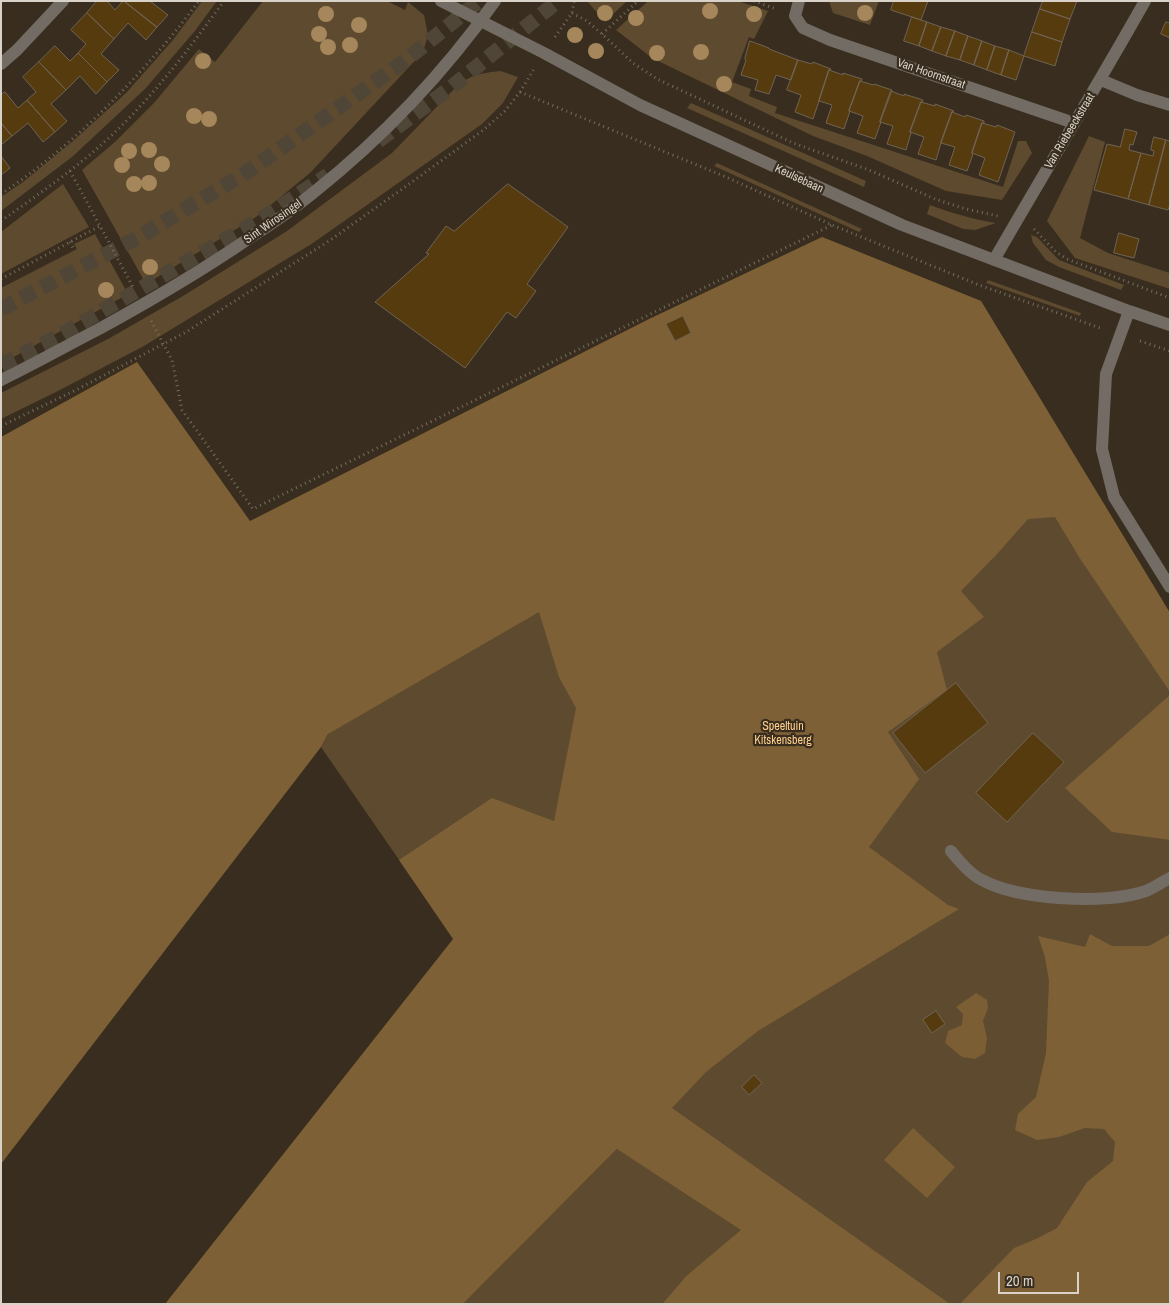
<!DOCTYPE html>
<html>
<head>
<meta charset="utf-8">
<style>
	body { margin:0 }
	#map { position:relative; width:1171px; height:1305px; overflow:hidden; background:#382d1e; font-family:"Archivo Narrow",sans-serif }
	canvas { display:block }
	.frame { position:absolute; inset:0; border:2px solid #d9d2c8; pointer-events:none }
	.scale { position:absolute; left:998px; top:1272px; width:81px; height:22px; box-sizing:border-box; border:2px solid #d9d2c8; border-top:0; padding-left:6px; font-size:15px; line-height:18px; white-space:nowrap; color:#d9d2c8; -webkit-text-stroke:4px #382d1e; paint-order:stroke }
</style>
</head>
<body>
<div id="map">
<canvas width="1171" height="1305"></canvas>
<div class="frame"></div>
<div class="scale">20 m</div>
</div>
<script>
const context = document.querySelector('canvas').getContext('2d');
context.lineJoin = 'round';
function fill(path, color) { context.fillStyle = color; context.fill(path, 'evenodd'); }
function trace(path, color, width, dash) { context.strokeStyle = color; context.lineWidth = width; context.lineCap = dash ? 'butt' : 'round'; context.setLineDash(dash || []); context.stroke(path); }
function drawText(font, color, halo, rows, align = 'center') {
  context.font = font + ' "Archivo Narrow",sans-serif'; context.lineWidth = 4.5; context.setLineDash([]); context.textBaseline = 'middle'; context.strokeStyle = halo; context.fillStyle = color; for (const [text, x, y, turn = 0] of rows) {
    context.save(); context.translate(x, y); context.rotate((+turn || 0) * Math.PI / 180); context.textAlign = isNaN(turn) ? turn : align; if (halo) context.strokeText(text, 0, 0); context.fillText(text, 0, 0); context.restore();
  }
}
fill(new Path2D(`
	M202 1H217L194 32 145 89 72 157 1 211V197L23 182 73 141 126 93 173 40Z
	M263 1H387L405 10 408 2 424 15 428 35 423 52 310 173 256 217 146 284 82 170 116 141 154 103 199 49 215 62Z
	M587 1H627L605 22Z
	M648 1H738L768 11 754 39 749 37 732 82 751 89 749 96 777 107 775 113 1003 187 1018 141H1026L1032 153 1002 200 946 191 867 156 813 136 652 58 616 30Z
	M829 1H879L870 25 833 13Z
	M501 71 518 77 503 103 482 124 313 243 144 346 56 392 1 419V393L108 339 183 296 287 231 392 153 458 85C473 74 482 73 501 71Z
	M691 103 866 181 864 187 687 108Z
	M1089 136 1105 142 1080 238 1108 253 1170 273V289L1075 258 1047 221Z
	M717 163 862 229 859 232 714 166Z
	M63 184 89 227 1 274V232Z
	M930 205C952 213 972 219 996 223L975 230 963 229 927 214Z
	M95 234 128 294 1 364V288L77 249 74 244Z
	M1031 235 1037 237 1059 260 1124 285 1121 290 1059 267 1046 260 1033 243Z
	M822 237 981 301 1170 613V1100L1068 1304H873L742 1230 686 1276 662 1304H463L617 1149 561 1094 321 747 333 725Z
	M988 280 1081 313 1080 316 986 283Z`), '#5e4a2e');
fill(new Path2D(`
	M822 237 981 301 1170 613V692L1079 557 1055 517 1028 519 997 554 961 591 984 617 937 652 947 690 888 732 919 779 869 847 948 905 959 909 758 1031 706 1072 672 1108 950 1304H662L686 1276 741 1230 617 1149 463 1304H165L453 939 399 860 492 798 554 821 576 708 559 677 539 612 328 734 321 747 1 1164V437L137 362 250 521 649 319Z
	M1170 695V840L1112 832 1065 788Z
	M1090 934 1112 946H1149L1170 934V1304H960L1014 1248 1036 1239 1057 1228 1087 1182 1113 1161 1115 1142 1104 1129 1085 1128 1059 1137 1037 1140 1015 1130 1018 1114 1036 1097 1046 1053 1049 981 1045 957 1038 936 1085 947Z`), '#7d6036');
fill(new Path2D(`
	M976 993 987 1000 988 1008 983 1021 987 1038 985 1053 975 1059 962 1057 945 1043 948 1031 962 1025 963 1014 956 1007Z
	M913 1128 955 1167 927 1198 884 1160Z`), '#7b5e34');
const building = new Path2D(`
	M97 1H107L115 10 123 1H124L157 27 146 40 128 23 114 39 87 13Z
	M124 1H150L168 15 157 27Z
	M894 1H928L921 20 891 10Z
	M1043 1H1077L1070 19 1040 9Z
	M1040 9 1070 19 1062 42 1032 32Z
	M87 13 114 39 101 54 119 70 107 82 78 53 86 44 71 30Z
	M912 17 927 22 919 46 904 41Z
	M927 22 941 27 932 51 919 46Z
	M1166 22 1170 23V38L1161 34Z
	M941 27 955 31 946 56 932 51Z
	M955 31 968 36 960 60 946 56Z
	M1032 32 1062 42 1055 66 1024 56Z
	M968 36 982 41 974 65 960 60Z
	M750 41 769 48V49L798 60 791 80 776 75 769 94 755 90 758 80 741 75 746 60 745 59Z
	M982 41 995 46 987 70 974 65Z
	M55 46 70 61 78 53 107 82 96 94 80 76 66 90 39 62Z
	M995 46 1009 50 1001 75 987 70Z
	M1009 50 1024 56 1016 80 1001 75Z
	M798 60 812 64 813 62 831 69 829 70 819 101 813 119 795 112 801 95 787 90Z
	M39 62 66 90 51 104 67 121 55 132 27 100 36 92 23 77Z
	M829 70 843 75V73L862 79 861 81H860L849 111H850L844 129 826 123 832 105 819 101Z
	M860 81 873 85 874 84 892 90 880 122H881L875 139 857 133 863 116 849 111Z
	M891 91 904 96V94L923 100 922 102H921L910 132 911 133 906 150 887 144 893 126 880 122Z
	M5 92 18 108 27 100 55 132 43 142 28 123 12 136 1 123V95Z
	M921 102 935 106V104L954 111 952 112 941 143 936 160 918 154 924 137 910 132Z
	M952 112 965 117 966 115 984 121V123H982L972 153 973 154 967 171 949 165 955 147 941 143Z
	M1 123 12 136 1 145Z
	M982 123 996 127 997 125 1015 132 998 182 979 175 985 158 972 153Z
	M1125 129 1137 132 1133 145 1130 144 1129 150 1141 153 1128 199 1094 190 1107 144 1120 147Z
	M1154 137 1166 140 1149 205 1128 199 1141 153 1153 156 1154 151 1151 150Z
	M1166 140 1170 141V205L1168 210 1149 205Z
	M1 156 10 168 1 175Z
	M508 184 568 227 527 284 536 291 516 318 507 312 465 368 375 302 429 254 426 253 446 226 454 231Z
	M1119 233 1139 239 1134 258 1114 253Z
	M683 316 691 333 675 341 666 324Z
	M956 683 988 723 925 773 893 733Z
	M1033 733 1064 762 1007 822 976 793Z
	M936 1011 945 1024 932 1033 923 1020Z
	M754 1075 762 1083 749 1095 742 1087Z`);
fill(building, '#563b0f');
trace(building, '#706353', 1);
trace(new Path2D(`
	M378 141 449 89 558 1
	M1 309 139 237 247 172 406 60 479 1
	M1 365 59 336 261 219 328 175`), '#504638', 15, [15, 8]);
trace(new Path2D(`
	M754 1 776 9
	M572 13 587 21 602 34 633 63 657 79 793 143 869 170 935 199 966 209 998 216
	M602 34 638 1
	M555 37 572 13 574 1
	M520 92 726 177 832 225 979 285 1103 329
	M70 171 100 226 133 287
	M1 194C58 156 110 107 155 55 171 38 185 19 199 1
	M1 221C39 194 78 167 112 135 154 95 190 48 224 1
	M1034 229 1056 252 1067 259 1170 298
	M70 242 74 250
	M1 279 100 226
	M151 321 172 360 182 410 253 509 832 225
	M1140 341 1170 351
	M1 426 78 389 186 332 329 241 412 182 482 131 505 111 520 92 534 69`), '#766d60', 3, [1, 4]);
trace(new Path2D(`
	M441 1 544 53 640 105 902 225 1129 311 1170 325
	M799 1 795 16 803 28 830 40 1074 123
	M1 64 17 50 63 1
	M1101 80 1137 95 1170 105
	M994 260C1044 173 1096 88 1145 1
	M1129 311 1106 374 1102 449 1114 497 1170 587
	M1 380C34 364 66 346 99 329 150 301 200 272 248 239 270 225 292 210 313 193 382 138 444 73 495 1
	M951 851C960 862 970 874 982 880 1018 900 1107 905 1146 891 1154 888 1162 882 1170 878`), '#726c65', 12);
context.fillStyle = '#a5875b';
for (const [x, y] of [
	[710,11],
	[605,13],
	[865,13],
	[326,14],
	[754,14],
	[636,18],
	[359,25],
	[319,34],
	[575,35],
	[350,45],
	[328,47],
	[596,51],
	[701,52],
	[657,53],
	[203,61],
	[724,84],
	[194,116],
	[209,119],
	[149,150],
	[129,151],
	[162,164],
	[122,165],
	[149,183],
	[134,184],
	[150,267],
	[106,290]
]) { context.beginPath(); context.arc(x, y, 8, 0, 2 * Math.PI); context.fill(); }
drawText('12px', '#d9d2c8', '#382d1e', [
	["Van Hoornstraat",931,74,19],
	["Van Riebeeckstraat",1070,131,-59],
	["Keulsebaan",799,179,25],
	["Sint Wirosingel",273,222,-35]
]);
drawText('12px', '#ffd08d', '#382d1e', [
	["Speeltuin",783,727],
	["Kitskensberg",783,741]
]);
</script>
</body>
</html>
